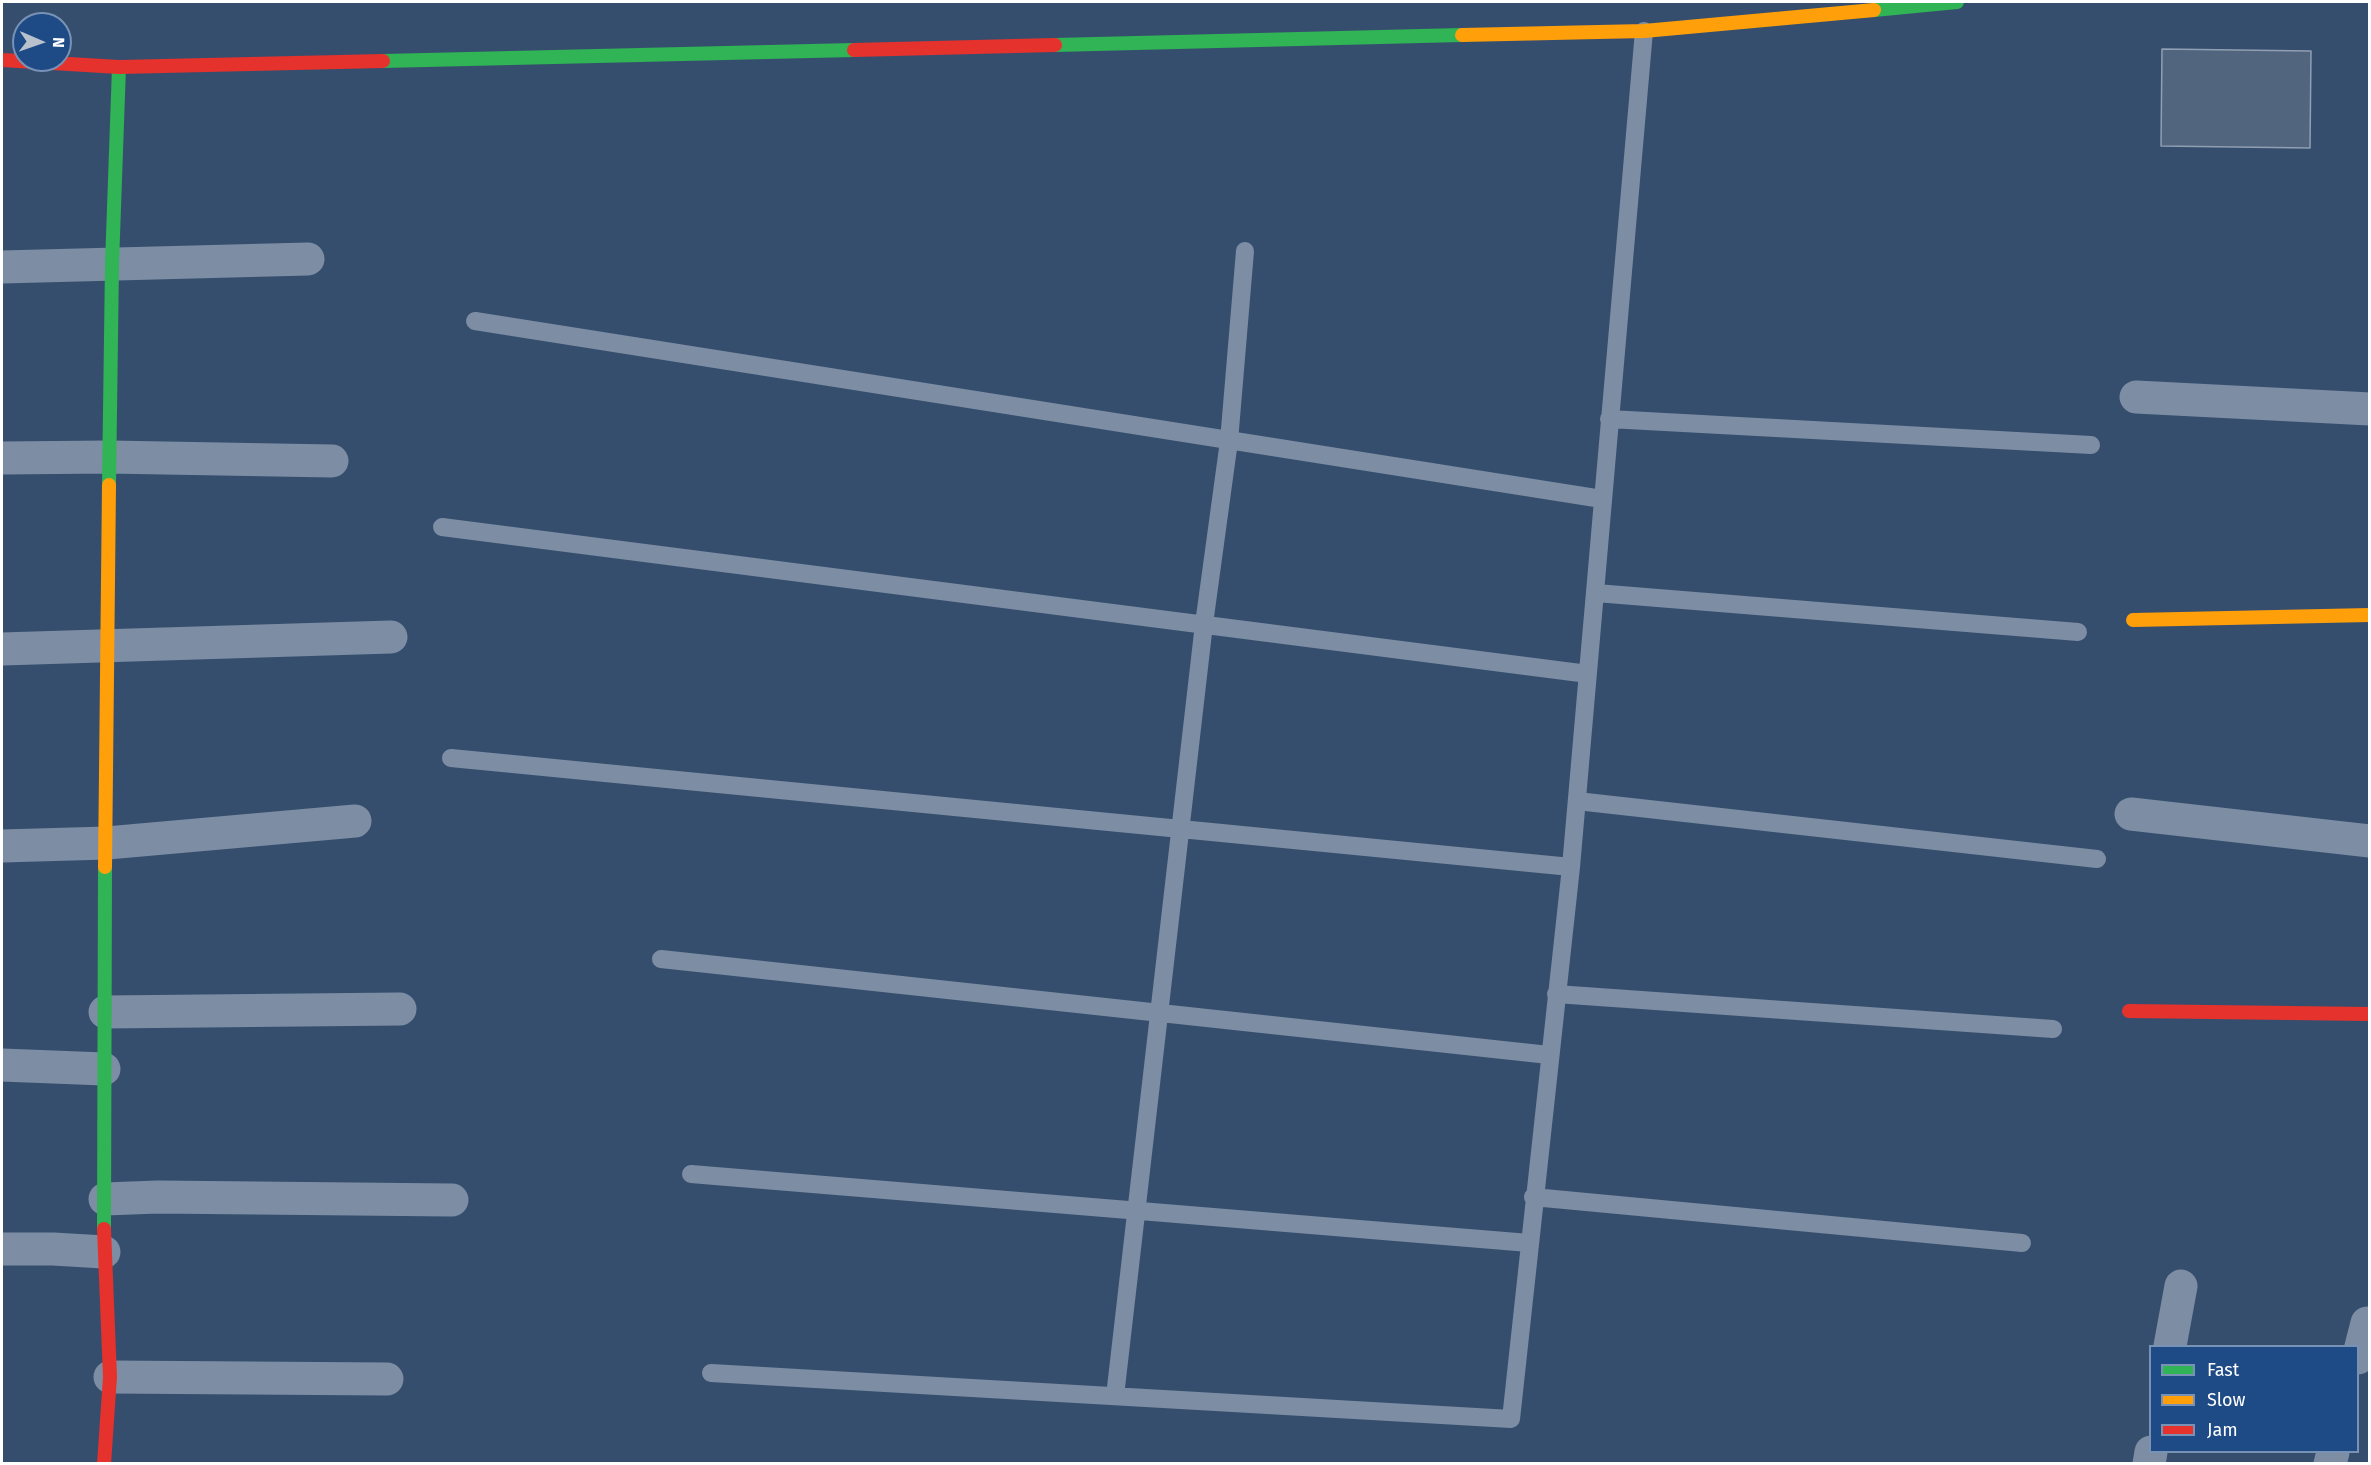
<!DOCTYPE html>
<html>
<head>
<meta charset="utf-8">
<style>
	body { margin:0 }
	#map { position:relative; width:2371px; height:1465px; overflow:hidden; background:#364e6e; font-family:"Fira Sans",sans-serif }
	canvas { display:block }
	.frame { position:absolute; inset:0; border:3px solid #fff; pointer-events:none }
	.legend { position:absolute; left:2149px; top:1345px; width:210px; height:108px; box-sizing:border-box; background:#1e4a86; border:2px solid #7892b6; margin:0; padding:8px 10px; list-style:none; font-size:18px; color:#fff }
	.legend li { display:flex; align-items:center; gap:12px; height:30px }
	.legend b { width:30px; border:2px solid #7892b6 }
	.north { position:absolute; left:12px; top:12px; width:60px; height:60px; box-sizing:border-box; background:#1e4a86; border:2px solid #7892b6; border-radius:50%; rotate:92deg; font-size:16px; font-weight:700; line-height:24px; text-align:center; color:#fff }
	.north::after { content:''; display:block; margin:auto; width:21px; height:27px; background:#b9c1cc; clip-path:polygon(50% 0,100% 100%,50% 72%,0 100%) }
</style>
</head>
<body>
<div id="map">
<canvas width="2371" height="1465"></canvas>
<div class="frame"></div>
<ul class="legend">
<li><b style="height:8px;background:#30b455"></b>Fast</li>
<li><b style="height:8px;background:#ff9f0a"></b>Slow</li>
<li><b style="height:8px;background:#e5322d"></b>Jam</li>
</ul>
<div class="north">N</div>
</div>
<script>
const context = document.querySelector('canvas').getContext('2d');
context.lineJoin = 'round';
function fill(path, color) { context.fillStyle = color; context.fill(path, 'evenodd'); }
function trace(path, color, width, dash) { context.strokeStyle = color; context.lineWidth = width; context.lineCap = dash ? 'butt' : 'round'; context.setLineDash(dash || []); context.stroke(path); }
const building = new Path2D(`
	M2162 49 2311 51 2310 148 2161 146Z`);
fill(building, '#52657f');
trace(building, '#909fb2', 1.5);
trace(new Path2D(`
	M475 321 1602 499
	M1609 419 2091 445
	M442 527 1588 674
	M1596 593 2078 632
	M451 758 1571 867
	M1577 801 2097 859
	M661 959 1549 1055
	M1556 994 2053 1029
	M691 1174 1529 1243
	M1533 1197 2022 1243
	M711 1373 1511 1419 1571 867 1644 31
	M1115 1396 1204 624 1229 441 1245 251`), '#7d8ea4', 18);
trace(new Path2D(`
	M2 267 308 259
	M2136 397 2370 409
	M2 458 109 457 332 461
	M2 649 391 637
	M2131 814 2370 841
	M2 846 107 843 355 821
	M105 1012 400 1009
	M2 1065 104 1069
	M105 1199 158 1197 452 1200
	M2 1249H53L104 1252
	M2170 1346 2181 1286
	M2358 1358 2367 1323
	M110 1377 387 1379
	M2149 1464 2151 1452
	M2330 1464 2333 1452`), '#7d8ea4', 33);
trace(new Path2D(`
	M1874 10 1957 2
	M1055 45 1462 35
	M383 61 854 50
	M109 485 112 264 119 67
	M104 1229 105 867`), '#30b455', 14);
trace(new Path2D(`
	M1462 35 1644 31 1874 10
	M2133 620 2370 615
	M105 867 109 485`), '#ff9f0a', 14);
trace(new Path2D(`
	M854 50 1055 45
	M2 60 119 67 383 61
	M2129 1011 2370 1014
	M104 1464 110 1377 104 1229`), '#e5322d', 14);
</script>
</body>
</html>
